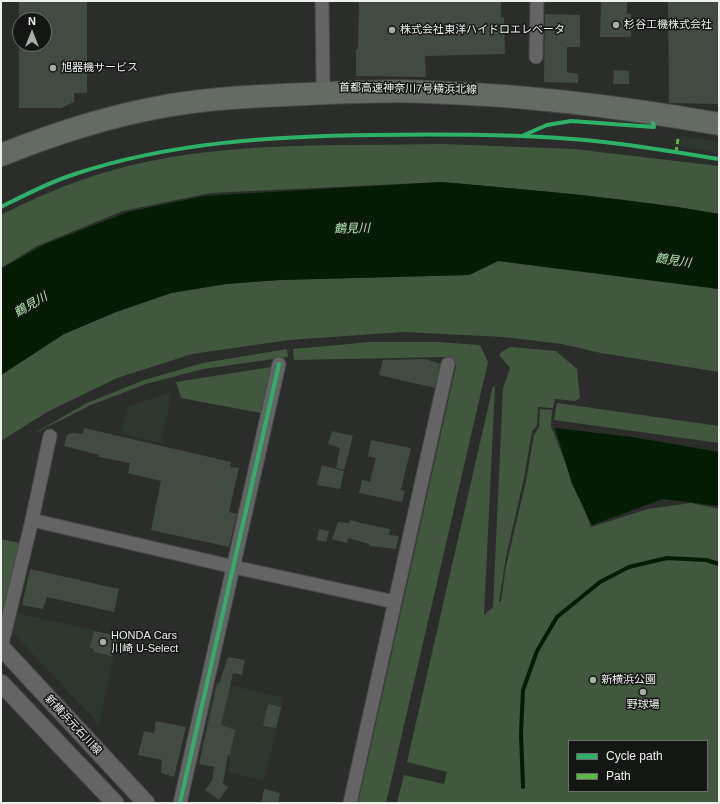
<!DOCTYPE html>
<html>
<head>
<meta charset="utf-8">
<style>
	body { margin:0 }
	#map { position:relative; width:720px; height:804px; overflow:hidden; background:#2b2d2b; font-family:Arial,sans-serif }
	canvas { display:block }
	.frame { position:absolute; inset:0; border:2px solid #edf0ed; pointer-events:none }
	.legend { position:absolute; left:568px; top:740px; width:140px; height:52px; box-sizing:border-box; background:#141614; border:1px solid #6b6d6b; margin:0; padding:5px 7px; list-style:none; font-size:12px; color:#edf0ed }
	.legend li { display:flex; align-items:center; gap:8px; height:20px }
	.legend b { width:20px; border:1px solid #6b6d6b }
	.north { position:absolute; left:12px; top:12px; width:40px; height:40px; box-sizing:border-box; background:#141614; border:1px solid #6b6d6b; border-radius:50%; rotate:0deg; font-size:11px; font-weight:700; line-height:16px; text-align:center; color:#edf0ed }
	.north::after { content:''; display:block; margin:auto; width:14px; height:18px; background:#a9aca9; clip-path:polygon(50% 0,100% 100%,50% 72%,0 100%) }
</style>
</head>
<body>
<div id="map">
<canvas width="720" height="804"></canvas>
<div class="frame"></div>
<ul class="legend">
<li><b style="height:5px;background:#2db169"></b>Cycle path</li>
<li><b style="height:5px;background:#58b947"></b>Path</li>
</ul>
<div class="north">N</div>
</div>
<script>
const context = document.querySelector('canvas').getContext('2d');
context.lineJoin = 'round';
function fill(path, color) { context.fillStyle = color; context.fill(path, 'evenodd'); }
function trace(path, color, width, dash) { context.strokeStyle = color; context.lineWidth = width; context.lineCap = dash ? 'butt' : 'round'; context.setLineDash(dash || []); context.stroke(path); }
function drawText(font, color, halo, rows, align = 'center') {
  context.font = font + ' Arial,"Noto Sans JP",sans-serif'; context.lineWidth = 3; context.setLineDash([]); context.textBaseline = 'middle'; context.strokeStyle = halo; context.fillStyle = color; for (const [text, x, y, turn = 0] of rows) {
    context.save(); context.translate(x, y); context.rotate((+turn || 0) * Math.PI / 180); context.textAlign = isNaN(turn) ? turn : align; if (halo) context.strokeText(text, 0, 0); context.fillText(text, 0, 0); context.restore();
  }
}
fill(new Path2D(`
	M681 136 719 142V153L680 147Z
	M172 392 161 443 120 434 128 407Z
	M17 613 118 636 99 724 12 632Z
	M216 682 284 698 264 781 229 772 230 757 201 750Z`), '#2e372e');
fill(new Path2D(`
	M442 144 574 149 719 166V214L673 206 573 194 441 182 210 193 123 211 37 246 1 268V215C42 194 84 177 128 166 230 141 337 146 442 144Z
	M498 261 719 289V372L601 353 562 344 504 337 403 332 289 340 192 354 117 378 47 412 1 441V375L64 334 116 312 171 293 226 284 279 280 469 275Z
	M371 342H436L480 345 488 362 386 803H358L456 366 446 357 294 360 293 349Z
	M510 347 556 351 577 369 580 398 575 401 555 399 553 408 538 407 537 426 532 431 524 478 506 557 499 602 501 601 506 566 526 481 534 435 539 427 540 409 552 410 551 426 591 527 648 509 691 503 719 509V803H397L404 775 444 784 447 772 407 762 493 386 495 387 484 615 493 607 503 388 510 368 500 356V353ZM569 741H707V791H569Z
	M287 349 288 357 203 369 146 384 91 405 31 435 87 403 144 380 203 363Z
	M271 367 261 413 181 398 176 382Z
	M557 403 719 426V443L554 420Z
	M1 539 20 543 1 617Z`), '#41583f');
fill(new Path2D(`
	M441 182C534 190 627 198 719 214V289L498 261 469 275 279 280 226 284 171 293 116 312 64 334 1 375V269L43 245 128 212 204 196Z
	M555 428 632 437 719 452V506L663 499 592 525 572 484Z`), '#041c04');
trace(new Path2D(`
	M523 787 521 734 523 690 537 651 557 617 600 582 629 567 667 558 706 560 719 564`), '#041c04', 4);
fill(new Path2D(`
	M19 1H87V93H74V102L61 108H19V44H44V20H19Z
	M359 1H501V17H504L505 54 425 56 426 77 356 76V49H358Z
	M601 1H627V14H631V37H600Z
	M668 1H719V104L669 103Z
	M545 14 580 15V47H567V72L578 74V83L544 82Z
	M614 70 629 71V84H613Z
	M426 359 440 364 435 388 379 375 383 360Z
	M84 428 231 462 230 467 239 468 229 512 237 514 229 547 151 530 161 481 128 473 130 463 98 457 99 455 64 446 67 435 73 433 83 434Z
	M332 431 353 436 344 470 336 468 340 448 328 444Z
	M371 440 411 448 401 490 405 491 402 502 359 493 362 480 370 482 376 458 368 456Z
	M322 465 344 471 340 489 317 485Z
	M350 520 361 523 390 529 389 535 399 536 396 549 370 546 369 544 348 538 347 543 332 539 338 522 349 523Z
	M319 529 329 531 326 542 317 540Z
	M30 569 119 589 114 612 47 597 43 609 22 605Z
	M94 631 117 636 112 656 94 652V649L90 648Z
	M228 657 245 660 242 675 233 673 221 725 235 730 230 755 228 754 223 784 228 787 219 800 205 790 212 781 214 767 199 764 217 684H219Z
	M268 704 281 707 276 728 263 726Z
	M156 721 186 727 174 777 161 773 162 760 138 755 144 731 154 733Z
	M264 789 280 793 278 803H261Z`), '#424b42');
const minor = new Path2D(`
	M322 1 323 81
	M536 57 537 1
	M32 520 234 567 395 602
	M1 648 32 520 50 436
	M180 803 279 364
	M350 803 448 364`);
const tertiary = new Path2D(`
	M1 647 146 803
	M1 683 115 803`);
const motorway = new Path2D(`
	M1 155C51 135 103 118 155 108 205 98 256 96 308 94 348 92 388 90 428 92 526 95 623 107 719 124`);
trace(minor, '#474a47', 15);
trace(tertiary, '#474a47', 19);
trace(motorway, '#474a47', 24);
trace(minor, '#636463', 13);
trace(tertiary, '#636463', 17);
trace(motorway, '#636b63', 22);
trace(new Path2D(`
	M676 153 678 139`), '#58b947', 3, [6, 3]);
trace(new Path2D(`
	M524 135 547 125 571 121 654 127 653 123
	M1 207C25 195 49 182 75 174 171 142 275 136 376 135 445 134 515 134 585 140 629 144 675 152 719 159
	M180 803 279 364`), '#2db169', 4);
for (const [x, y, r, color] of [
	[616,25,4,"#a9aca9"],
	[392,30,4,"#a9aca9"],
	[53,68,4,"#a9aca9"],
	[103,642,4,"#a9aca9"],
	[593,680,4,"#a9aca9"],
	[643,692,4,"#a9aca9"]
]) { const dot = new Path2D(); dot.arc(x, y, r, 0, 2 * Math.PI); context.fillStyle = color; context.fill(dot); trace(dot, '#141614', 1.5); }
drawText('11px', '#edf0ed', '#141614', [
	["杉谷工機株式会社",624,25],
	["株式会社東洋ハイドロエレベータ",400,30],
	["旭器機サービス",61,68],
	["HONDA Cars",111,636],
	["川崎 U-Select",111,649],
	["新横浜公園",601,680],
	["野球場",643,705,"center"]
], 'left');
drawText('11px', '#edf0ed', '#141614', [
	["首都高速神奈川7号横浜北線",408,89,1],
	["新横浜元石川線",73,725,47]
]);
drawText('italic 12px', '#aceea9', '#141614', [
	["鶴見川",352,229,-1],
	["鶴見川",673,261,8],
	["鶴見川",31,305,-30]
]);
</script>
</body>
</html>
